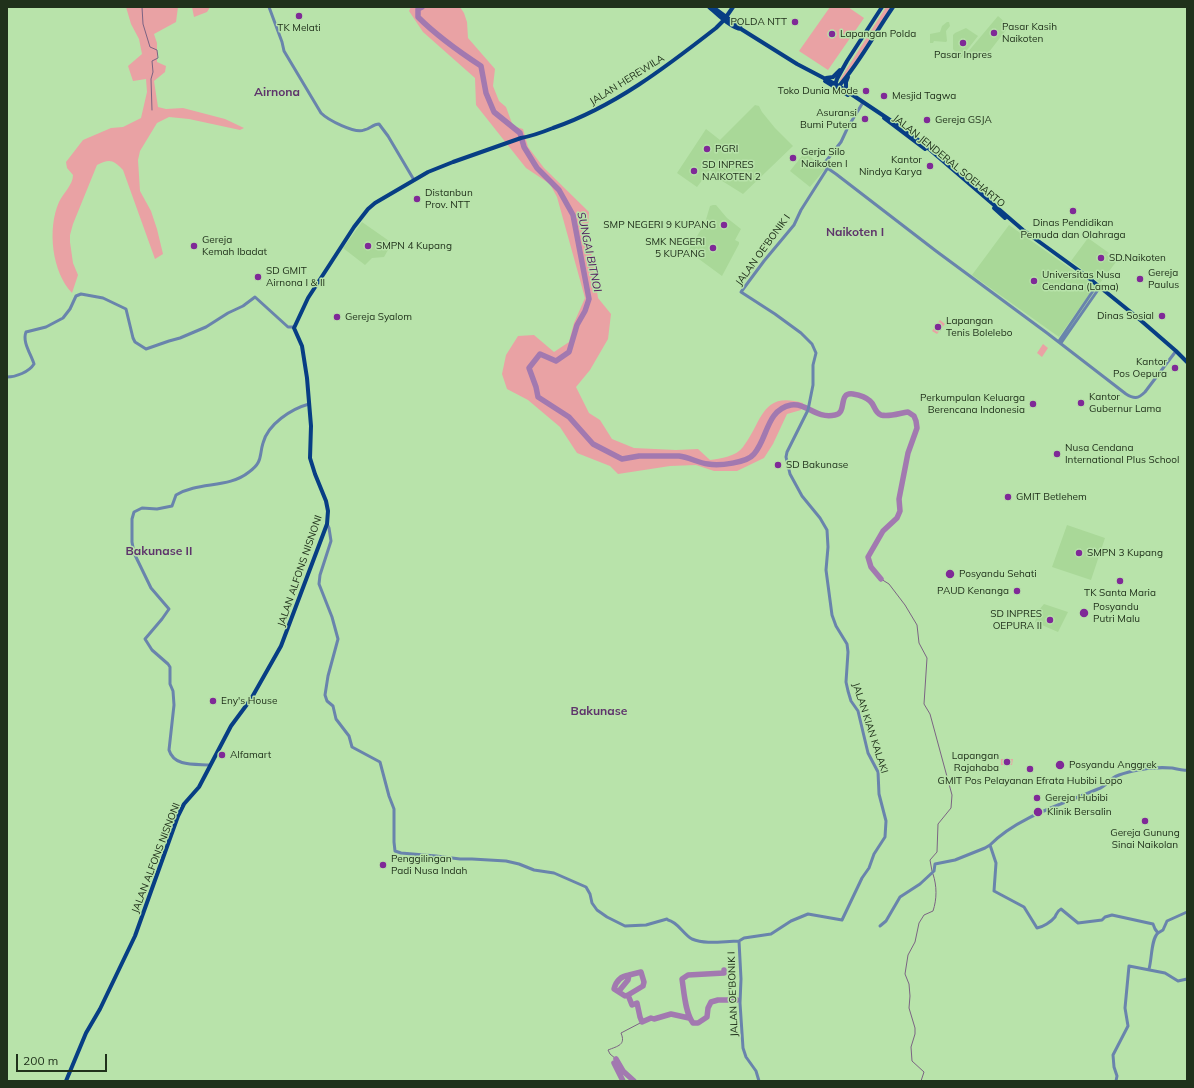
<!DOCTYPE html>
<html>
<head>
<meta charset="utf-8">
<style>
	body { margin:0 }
	#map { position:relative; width:1194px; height:1088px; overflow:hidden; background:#b8e3aa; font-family:Mulish,sans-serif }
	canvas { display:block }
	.frame { position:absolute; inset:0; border:8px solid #20311b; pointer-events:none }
	.scale { position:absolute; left:16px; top:1054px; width:91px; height:18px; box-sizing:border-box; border:2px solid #20311b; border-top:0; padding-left:5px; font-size:12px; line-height:14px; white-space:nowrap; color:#20311b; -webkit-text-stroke:3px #b8e3aa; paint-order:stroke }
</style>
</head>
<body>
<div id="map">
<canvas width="1194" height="1088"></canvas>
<div class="frame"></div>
<div class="scale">200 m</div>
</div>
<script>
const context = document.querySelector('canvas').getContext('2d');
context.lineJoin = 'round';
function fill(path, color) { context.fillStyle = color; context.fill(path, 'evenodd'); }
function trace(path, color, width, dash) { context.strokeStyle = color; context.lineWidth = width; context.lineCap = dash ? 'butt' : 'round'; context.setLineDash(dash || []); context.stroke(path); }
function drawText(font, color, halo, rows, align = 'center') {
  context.font = font + ' Mulish,sans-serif'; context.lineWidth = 3; context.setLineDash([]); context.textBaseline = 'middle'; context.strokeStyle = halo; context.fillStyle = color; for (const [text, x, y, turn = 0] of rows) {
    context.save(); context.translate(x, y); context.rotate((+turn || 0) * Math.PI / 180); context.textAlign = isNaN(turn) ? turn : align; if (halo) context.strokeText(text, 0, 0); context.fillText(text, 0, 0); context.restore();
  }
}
fill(new Path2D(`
	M998 16 1009 26 989 52 986 54 980 52 977 54 975 52 972 56 967 53Z
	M947 22H949L950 26 946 31 947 41 946 42 934 41 933 43H930V34L940 32 942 26Z
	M966 28 978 36 960 59 953 49V35L955 33Z
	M755 105 759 106 762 112 775 128 793 146 743 194 719 179 710 170 697 187 677 173 706 129 720 140Z
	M805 152 825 169 810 187 790 171Z
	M713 205H716L727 218 741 229 735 240 739 242V244L722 276 688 251 705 223 710 206Z
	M362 222 392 243 384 257 372 258 365 265 343 248Z
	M1009 225 1095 286 1059 337 972 275Z
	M1088 238 1109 253 1107 255 1116 262 1100 283 1071 261Z
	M1067 525 1105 538 1091 580 1052 567Z
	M1044 604 1068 612 1058 632 1035 622 1038 611Z`), '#a9d898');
fill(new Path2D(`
	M126 7H178L176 22 154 34 157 43V62L166 66 165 72 154 81 158 107 166 109 183 108 225 119 244 128 240 130 189 119 169 117 157 123 140 151 138 160 140 191 151 211 157 229 163 254 155 259 123 170C113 159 109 159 97 165L73 224 70 235V242L73 263 78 275 72 293C52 272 47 229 59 202 63 193 73 185 73 175L67 168 66 162 83 140 111 128 123 127 141 118 147 92 146 79 133 81 128 66 142 54 139 39 131 24Z
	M192 7H210L207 12 194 17Z
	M411 7H460L464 13 467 22 468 38 495 69 493 86 499 101 506 107 513 126 523 129 528 147 544 168 589 212 588 231 598 298 611 314 608 339 590 370 576 387 589 413 600 420 612 439 634 448 676 450 698 449 710 460C720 459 737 456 743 447 763 421 761 391 803 403L801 410 787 414 773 444 764 458 737 471H714L696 465 670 466 618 474 610 466 577 453 560 427 528 400 507 389 502 374 506 355 518 336 534 335 554 352 569 342 574 323 585 298 557 197 550 184 526 168 476 105 475 78 423 32 409 11Z
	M830 7H848L864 18 828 70 799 51Z
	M886 7H892L860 56 841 81 840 80 841 78Z
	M940 320 945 324 937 334 932 331Z
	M1043 344 1048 348 1042 357 1037 353Z
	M1001 759H1013L1012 765H1001Z`), '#e9a2a4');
trace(new Path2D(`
	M142 7 143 24 150 47 157 50 158 58 152 61 153 72 151 79 152 110
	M881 579 889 584 905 605 917 625 919 643 927 658 924 704 930 714 952 795 951 808 938 824 937 852 930 860 932 871
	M616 1059 610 1054 608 1050C618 1046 626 1045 621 1033L644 1021
	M921 1081 924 1072 912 1061 911 1047 915 1034V1028L909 1008 910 996 909 984 905 974 908 955 915 942 919 923 924 915 933 911C937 899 937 886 933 874`), '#7b6383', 1);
trace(new Path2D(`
	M422 7 418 9V17C437 36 458 51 481 66L486 93 494 112 520 133 524 147 537 168 559 190 573 215 589 299 585 311 577 325 569 352 556 361 540 354 529 368 536 387 538 397 569 417 593 444 622 459 639 456H679C689 457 698 463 708 464 719 466 747 463 754 454 768 438 766 410 791 405 808 403 815 419 835 415 848 413 837 392 853 394 859 395 866 397 870 401 875 405 874 412 881 415 890 417 900 413 908 412L914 416 916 421 917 428 908 453 899 499 900 511 897 518 883 531 868 557 871 567 881 579
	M724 970V973L688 975 682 979C684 991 685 1013 693 1023H698L707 1017 708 1008 711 1002 718 1000H737
	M619 991 628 980 629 975 641 972 644 982 643 986 628 995 625 996 614 989C616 981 621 976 629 975
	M628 995 632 1005 637 1003 640 1017 642 1022 651 1018 654 1019 671 1014 689 1018
	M616 1059 623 1071 634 1081
	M614 1063 623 1081`), '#a279b0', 5.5);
trace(new Path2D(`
	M269 7 282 42 284 51 321 113C328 120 355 134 364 130 370 129 373 124 379 124L388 136 414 180
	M862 104 848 127 841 142 823 165 836 174 936 251 1047 333 1126 394C1134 399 1138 399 1145 392L1176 351
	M1059 341 1097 285
	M1061 343 1100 287
	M7 377C16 377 29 372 34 364 31 354 22 342 26 332L46 327 63 318 70 309 76 296 81 294 103 298 126 309 133 338 135 342 146 349 169 341 180 338 206 327 228 313 243 306 255 297 288 327H294
	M327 524 329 528 331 541 320 575 319 584 332 617 338 639 328 676 325 695 327 701 333 706 336 719 349 736 352 747 380 762 389 796 394 809V842L395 851 401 853 436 856 460 859H472L506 861 519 864 534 870 554 873 586 887 590 894 592 903 597 910 607 917 625 926 646 925 667 919 668 920C678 922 683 934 692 939 706 945 724 941 739 941
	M210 765C195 764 174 767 169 750L174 705 173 691 170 684V667L168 664 152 650 145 639 162 619 169 609 151 588 134 553 132 542V519L134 512 142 508 157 509 172 506 176 495C199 481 228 489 249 472 263 462 259 456 263 443 268 424 291 409 309 404
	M1187 770C1183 771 1177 769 1172 768 1159 767 1146 768 1133 771 1126 773 1119 774 1113 778 1108 782 1104 787 1098 789 1063 804 1017 817 990 845L996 863 994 891 1024 907 1037 928C1043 927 1051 922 1055 917 1057 913 1057 911 1061 909L1078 923 1102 920 1105 917 1112 915 1153 924 1155 929 1158 933 1163 930 1167 921 1187 912
	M880 926 886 921 900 897 920 884 934 871 935 864 955 860 985 848 990 845
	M1149 969C1152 959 1151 939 1158 933
	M759 1081 756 1071 746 1057 743 1048 740 1003 741 979 739 941 744 938 771 934 791 921 808 914 842 920 862 878 869 868 874 854 885 837 886 821 879 794 878 772 868 753 858 711 851 701 848 691 846 682 848 652 847 644 836 626 832 615 826 570 828 547 827 530 820 518 802 496 790 474 786 457 787 452 808 410 813 385V365L816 353 812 344 801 333 775 314 741 292 764 261 794 225 801 210 827 169
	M1116 1081 1117 1076 1114 1067 1113 1055 1128 1026 1125 1008 1129 966 1165 973 1178 981 1187 979`), '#6984ac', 3);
trace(new Path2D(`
	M709 7C716 13 732 29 741 29
	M713 7 740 27 741 29 797 64 839 86 902 128 921 142 1023 230 1085 275 1138 318 1176 351 1187 362
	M826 78 833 77 840 70
	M825 81 848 95
	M835 85 837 79 847 61 882 7
	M837 86H839C860 62 875 33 893 7
	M846 91V82L848 77
	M884 118 925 149
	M994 208 1005 218
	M66 1081 86 1033 100 1009 135 936 178 816 184 804 199 787 231 726 251 699 281 646 327 524 328 511 326 501 315 474 310 458 311 426 307 378 302 346 294 328 308 298 354 227 368 209 375 203 428 172 453 162 521 138C532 136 543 132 553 128 614 107 666 67 716 28L724 20 733 7`), '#073e84', 4);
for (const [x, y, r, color] of [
	[299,16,4,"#7f2997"],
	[795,22,4,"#7f2997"],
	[994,33,4,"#7f2997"],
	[832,34,4,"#7f2997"],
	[963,43,4,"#7f2997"],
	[866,91,4,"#7f2997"],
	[884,96,4,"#7f2997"],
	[865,119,4,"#7f2997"],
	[927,120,4,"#7f2997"],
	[707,149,4,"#7f2997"],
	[793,158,4,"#7f2997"],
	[930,166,4,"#7f2997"],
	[694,171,4,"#7f2997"],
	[417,199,4,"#7f2997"],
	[1073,211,4,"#7f2997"],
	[724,225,4,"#7f2997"],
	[194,246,4,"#7f2997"],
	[368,246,4,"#7f2997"],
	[713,248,4,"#7f2997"],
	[1101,258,4,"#7f2997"],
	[258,277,4,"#7f2997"],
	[1140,279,4,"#7f2997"],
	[1034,281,4,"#7f2997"],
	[1162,316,4,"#7f2997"],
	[337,317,4,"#7f2997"],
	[938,327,4,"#7f2997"],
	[1175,368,4,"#7f2997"],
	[1081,403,4,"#7f2997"],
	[1033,404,4,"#7f2997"],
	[1057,454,4,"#7f2997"],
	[778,465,4,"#7f2997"],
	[1008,497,4,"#7f2997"],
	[1079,553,4,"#7f2997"],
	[950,574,5,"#7f2997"],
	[1120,581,4,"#7f2997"],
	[1017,591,4,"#7f2997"],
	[1084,613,5,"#7f2997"],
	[1050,620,4,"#7f2997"],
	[213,701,4,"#7f2997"],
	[222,755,4,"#7f2997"],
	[1007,762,4,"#7f2997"],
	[1060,765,5,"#7f2997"],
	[1030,769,4,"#7f2997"],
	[1037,798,4,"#7f2997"],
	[1038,812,5,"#7f2997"],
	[1145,821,4,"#7f2997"],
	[383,865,4,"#7f2997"]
]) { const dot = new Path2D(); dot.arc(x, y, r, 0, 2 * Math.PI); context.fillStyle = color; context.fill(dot); trace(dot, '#b8e3aa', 1.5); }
drawText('10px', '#20311b', '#b8e3aa', [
	["POLDA NTT",787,22,"right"],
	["Pasar Kasih",1002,27],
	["Naikoten",1002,39],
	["TK Melati",299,28,"center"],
	["Lapangan Polda",840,34],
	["Pasar Inpres",963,55,"center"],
	["Toko Dunia Mode",858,91,"right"],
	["Mesjid Tagwa",892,96],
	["Asuransi",857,113,"right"],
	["Bumi Putera",857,125,"right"],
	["Gereja GSJA",935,120],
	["PGRI",715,149],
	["Gerja Silo",801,152],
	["Naikoten I",801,164],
	["Kantor",922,160,"right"],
	["Nindya Karya",922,172,"right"],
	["SD INPRES",702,165],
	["NAIKOTEN 2",702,177],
	["Distanbun",425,193],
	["Prov. NTT",425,205],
	["Dinas Pendidikan",1073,223,"center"],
	["Pemuda dan Olahraga",1073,235,"center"],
	["SMP NEGERI 9 KUPANG",716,225,"right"],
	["Gereja",202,240],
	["Kemah Ibadat",202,252],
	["SMK NEGERI",705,242,"right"],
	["5 KUPANG",705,254,"right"],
	["SMPN 4 Kupang",376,246],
	["SD.Naikoten",1109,258],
	["SD GMIT",266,271],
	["Airnona I & II",266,283],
	["Gereja",1148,273],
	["Paulus",1148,285],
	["Universitas Nusa",1042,275],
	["Cendana (Lama)",1042,287],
	["Dinas Sosial",1154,316,"right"],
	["Gereja Syalom",345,317],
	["Lapangan",946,321],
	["Tenis Bolelebo",946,333],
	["Kantor",1167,362,"right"],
	["Pos Oepura",1167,374,"right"],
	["Kantor",1089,397],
	["Gubernur Lama",1089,409],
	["Perkumpulan Keluarga",1025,398,"right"],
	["Berencana Indonesia",1025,410,"right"],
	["Nusa Cendana",1065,448],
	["International Plus School",1065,460],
	["SD Bakunase",786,465],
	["GMIT Betlehem",1016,497],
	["SMPN 3 Kupang",1087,553],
	["Posyandu Sehati",959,574],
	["PAUD Kenanga",1009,591,"right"],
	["TK Santa Maria",1120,593,"center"],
	["Posyandu",1093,607],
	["Putri Malu",1093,619],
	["SD INPRES",1042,614,"right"],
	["OEPURA II",1042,626,"right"],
	["Eny's House",221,701],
	["Alfamart",230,755],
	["Lapangan",999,756,"right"],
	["Rajahaba",999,768,"right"],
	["Posyandu Anggrek",1069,765],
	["GMIT Pos Pelayanan Efrata Hubibi Lopo",1030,781,"center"],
	["Gereja Hubibi",1045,798],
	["Klinik Bersalin",1047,812],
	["Gereja Gunung",1145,833,"center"],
	["Sinai Naikolan",1145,845,"center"],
	["Penggilingan",391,859],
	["Padi Nusa Indah",391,871]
], 'left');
drawText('10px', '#20311b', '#b8e3aa', [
	["JALAN HEREWILA",627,80,-32],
	["JALAN JENDERAL SOEHARTO",949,161,39],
	["JALAN OE'BONIK I",763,250,-54],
	["JALAN ALFONS NISNONI",300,571,-71],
	["JALAN KIAN KALAKI",870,728,72],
	["JALAN ALFONS NISNONI",156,858,-69],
	["JALAN OE'BONIK I",733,994,-92]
]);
drawText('italic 11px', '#501b5f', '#b8e3aa', [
	["SUNGAI BITNOI",589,252,78]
]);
drawText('bold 12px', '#5e346b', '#b8e3aa', [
	["Airnona",277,92],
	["Naikoten I",855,232],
	["Bakunase II",159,551],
	["Bakunase",599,711]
]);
</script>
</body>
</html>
